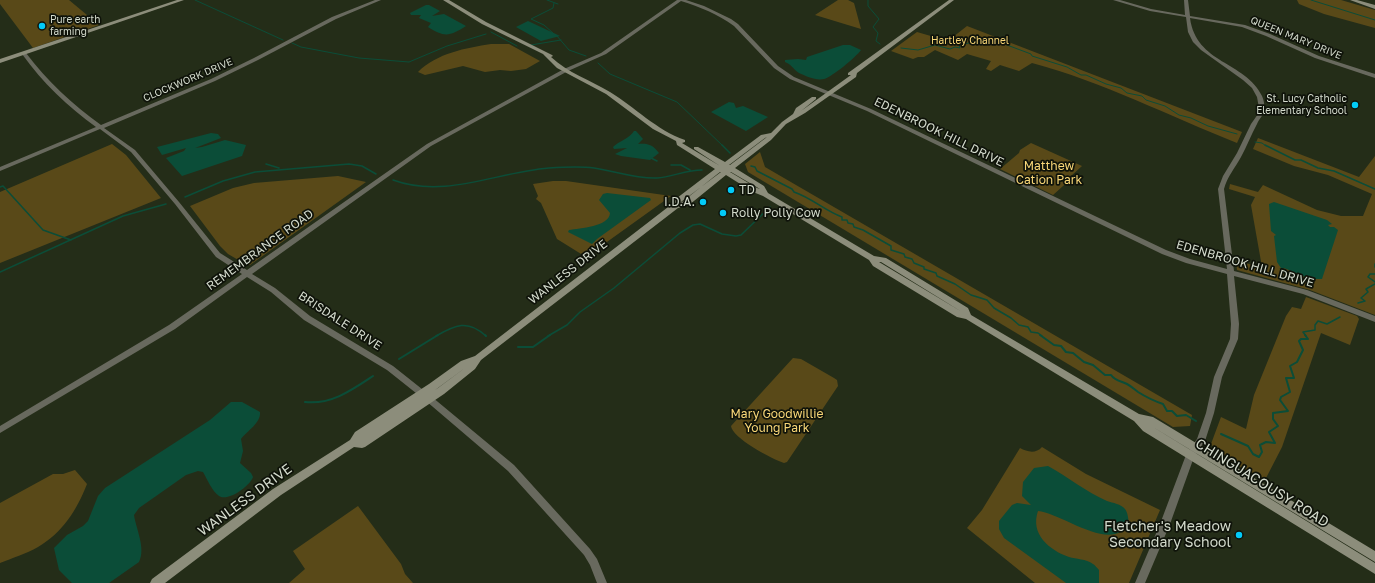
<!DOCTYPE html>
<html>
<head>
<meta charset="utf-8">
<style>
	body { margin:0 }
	canvas { display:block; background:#242d18 }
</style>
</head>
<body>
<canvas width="1375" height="583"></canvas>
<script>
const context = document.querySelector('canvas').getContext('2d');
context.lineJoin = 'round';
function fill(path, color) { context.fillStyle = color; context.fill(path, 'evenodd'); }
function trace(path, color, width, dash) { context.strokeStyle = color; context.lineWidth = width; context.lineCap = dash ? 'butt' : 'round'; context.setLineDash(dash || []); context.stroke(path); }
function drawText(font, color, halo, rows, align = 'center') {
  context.font = font + ' "Golos Text",sans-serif'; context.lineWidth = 3.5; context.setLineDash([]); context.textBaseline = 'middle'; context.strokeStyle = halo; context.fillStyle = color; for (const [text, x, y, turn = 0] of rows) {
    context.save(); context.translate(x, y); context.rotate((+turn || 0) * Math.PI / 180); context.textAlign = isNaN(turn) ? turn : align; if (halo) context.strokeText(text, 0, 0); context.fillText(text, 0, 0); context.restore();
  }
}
fill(new Path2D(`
	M0 0H69L99 25 33 48 0 4Z
	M838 0H848L854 3 861 29 815 15Z
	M1297 0H1341L1375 10V28L1324 14 1299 4Z
	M967 26 1242 132 1237 143C1169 116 1103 82 1032 63L1019 71 1000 65 991 71 986 69 991 61 967 54 958 60 935 50 924 57H918L913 59 891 51 917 32 948 41Z
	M491 44H509L540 61 526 69 511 71 500 70 485 72 463 66 425 75 418 72C437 53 466 48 491 44Z
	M1258 138 1359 177 1375 156V315L1310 290 1237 270 1236 261 1262 267 1251 205 1255 197 1229 189 1230 184 1258 192 1263 185 1317 210 1341 216H1363L1372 194 1328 175 1294 166 1253 149Z
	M1031 143 1082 166 1071 176 1072 178 1053 195 1000 169 1019 153 1020 150Z
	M112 144 126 155 161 198 0 263V192Z
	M760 152 765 167 1192 415 1190 426 1173 427 748 172 745 164Z
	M338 176 366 182 250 265H247L228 254 220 246 190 206 233 188 254 183Z
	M553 181H566L671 196 586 257 557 239 541 203 536 199 538 196 533 184Z
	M1306 297 1357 316 1359 319 1350 345 1321 333 1282 447 1265 480C1247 470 1224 461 1211 444L1221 417 1246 429 1254 395 1286 316 1292 307 1301 309Z
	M793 358 801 359 834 378 837 380 838 386 787 462 784 463C772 459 732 438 731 426Z
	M1042 447 1086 474 1160 510 1129 583H1035L967 528 982 510 1020 448C1027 452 1036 454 1042 447Z
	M75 470 87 484C77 510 62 533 38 547 26 554 12 558 0 563V503L53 474H63Z
	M358 506 401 564 405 574 413 583H289L305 569 293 551Z`), '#594918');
fill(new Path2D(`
	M426 5H429L440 11 432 16 444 14 466 26C449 37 444 37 428 27L431 23 419 18 421 15H411L410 13Z
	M528 21 560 36 541 41 516 27Z
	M843 45H850L861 50C856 57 832 77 824 79 816 81 806 76 799 73 793 69 791 64 785 62V60L798 59 806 60 807 57Z
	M729 102 734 103 736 108 743 106 768 117 746 131 711 112Z
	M634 131H636L643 139 638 144C648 143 653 145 659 153L650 160 621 156 615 154 627 148 614 149 613 147C619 141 629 139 634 131Z
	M211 133 218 134 221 138 195 148 202 147 225 140 246 145 242 156 182 176 166 158 184 151 186 148 162 155 157 147 161 146Z
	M607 193 650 198 651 200 597 239 592 244 568 232 569 230C580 228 609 227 610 213L599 200 603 194Z
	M1274 202 1327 220 1332 224 1328 225 1330 227H1334L1338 230 1322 279H1310L1284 268 1283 270 1279 268H1281L1277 262 1274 236 1276 235 1271 231 1269 204Z
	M231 402H242L260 412C261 423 247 431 241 439L243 451 240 463 251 473 253 477C250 486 228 502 219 496 212 491 207 479 203 472L198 471 186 475 139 508 134 515C136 529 146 548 139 562L109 583H72L59 570 54 548 67 535 83 526 88 521 98 496 105 488 210 420Z
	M1048 466C1068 477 1086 492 1107 501 1113 503 1121 504 1125 509 1128 513 1128 518 1129 523 1127 526 1124 530 1120 532 1100 544 1059 513 1038 511 1030 534 1049 550 1069 557 1076 559 1086 559 1093 564 1095 565 1097 568 1099 570V583H1066L1004 538 999 529V521L1012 505 1017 503 1031 505 1022 496 1023 482 1034 468Z`), '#0b4d38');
trace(new Path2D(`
	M195 0 283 40
	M547 0 558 4
	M868 0V6L879 19 873 27 878 33 876 41 880 44
	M1311 0 1375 20
	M554 3 553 8 531 19 544 25 554 34
	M491 32 517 46
	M557 36 569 50 586 56
	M292 43 301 47 359 58 409 62 447 46 486 34
	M531 45 561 40
	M901 48 918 50 935 45 950 49 955 47 960 48 959 45 969 43 970 41 975 42 978 39H991L1031 54 1032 56 1067 67 1081 75H1086L1106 84 1121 88 1127 93 1142 96 1146 100 1165 106 1179 115 1191 118 1208 126 1237 134
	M598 63 610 74 677 102 723 146
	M1255 142 1262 143 1266 146`), '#0b4d38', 1);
trace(new Path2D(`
	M722 145 730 153
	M1265 145 1295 160H1301L1318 168 1334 171 1375 189
	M651 158 657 161
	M266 164 279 168
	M671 165H681L690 170
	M751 166 755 167 757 171 792 189 794 192C812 198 825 211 842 217V220H847L848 223 853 224 854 227 863 230 891 246V250L904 254 905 257 912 259 914 263 924 267V269L936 273 937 276 955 284 971 295 987 300 994 308 1011 318 1019 325 1028 327 1031 332 1038 333 1042 336
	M393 180C445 199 497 172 549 168 563 167 580 166 594 168 615 171 636 179 657 178 672 177 686 170 702 170
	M0 187 3 186 43 230 71 240
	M185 197 223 181 255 172 349 164 362 166 376 174
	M1375 264V267
	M0 272 123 216 166 204
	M1375 274H1370L1368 277 1375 282
	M1358 303 1365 301 1361 298 1368 292 1366 289 1375 284
	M436 336C455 325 468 319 486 336
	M548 336 567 325 580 312 614 288 680 233 693 225 700 224 722 234 736 236 741 235 770 207
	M1306 336 1303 332 1315 330V325L1318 321 1327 324 1340 317`), '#0b4d38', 1.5);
trace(new Path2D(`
	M485 335 486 336
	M1040 335 1054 345 1061 346 1066 352 1073 353 1084 362 1093 365 1105 375H1111C1115 381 1121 381 1127 384 1131 386 1134 389 1138 392 1146 397 1154 401 1163 404L1167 411H1172L1177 416 1186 415 1196 421
	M518 347H533L550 335
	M399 359 438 335
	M305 402C331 405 352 390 373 376
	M1221 434 1248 446 1253 454 1259 457 1262 452 1260 445 1266 442 1275 443 1269 432 1278 426 1273 419V413L1288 411 1280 400 1281 397 1290 392 1286 378H1294L1290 366 1297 362 1303 350 1299 341 1301 339H1308L1305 335`), '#0b4d38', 2);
fill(new Path2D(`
	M375 0H381L336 19 258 60 215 81 104 128 135 150 179 202 220 253 247 270 427 144 564 69 601 53 677 0H686L704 6 731 19 738 24 778 66 794 77 871 109 1166 250 1190 259 1227 269 1218 189 1223 176 1237 153 1251 124 1258 114 1259 108 1257 97 1252 88 1243 80 1201 50 1193 42 1188 32 1186 17 1150 11 1113 0H1120L1151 9 1185 15 1184 0H1188L1190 16 1245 25 1270 34 1319 56 1375 74V78L1315 58 1266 36 1242 27 1190 18C1196 64 1245 61 1262 96 1264 100 1265 107 1264 111 1263 116 1259 119 1257 124 1251 135 1247 146 1241 157 1235 168 1227 177 1224 189L1234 271 1307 290 1375 316V322L1303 294 1234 276 1239 324 1238 339 1222 377 1214 413 1205 441 1194 457 1170 524 1145 583H1135L1160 524 1186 455 1197 439 1206 413 1214 377 1230 339 1231 324 1227 274 1186 263 1162 254 867 111 790 79 774 68 734 26C718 14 700 7 681 1L606 54 568 71 431 146 252 274 275 288 310 316 393 366 432 397 514 465 590 549 597 559 607 583H597L590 565 584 555 508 471 426 401 387 370 304 320 271 292 247 277 175 329 0 433V426L169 325 242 274 216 257 175 204 131 152 100 129 0 171V167L96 127C68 107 42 82 22 54V53H26C47 81 73 105 101 125L211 79 254 58 332 17Z`), '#68695e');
fill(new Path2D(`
	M177 0H184L0 63V59Z
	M443 0H449L486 22 552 55 553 56 551 57C568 73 590 80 610 92 635 107 656 130 685 140V142L682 143 720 166 694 149V147H698L725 162 761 135 771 133 782 122 793 114 796 108 812 97H816V99L801 111 851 75H848V73L949 0H954L857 73 856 77 805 113 786 124 771 140 735 168 764 186 768 193 874 256 886 258 968 308 971 315 1139 414 1153 417 1375 551V562L1148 424 1375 563V574L1143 431 1134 421 966 319 957 317 873 266 869 260 763 196 753 192 726 175 689 205 678 208 481 360 475 369 444 394 365 447 362 448 354 447 281 495 165 583H150L152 579 273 489 350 440 355 432 429 384 461 361 475 356 672 204 677 198 715 169 677 145 676 141 653 129 606 94 557 68 543 54 482 24ZM767 137 730 165H729L765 138ZM720 172H721L681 202H682ZM730 172H731L760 189 757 188ZM879 262H881L962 312ZM469 365 438 388 360 440 435 390Z
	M1350 0H1357L1375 5V9Z`), '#8c8d7b');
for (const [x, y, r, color] of [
	[42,26,4,"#02cbf9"],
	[1355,105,4,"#02cbf9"],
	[731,190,4,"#02cbf9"],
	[703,202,4,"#02cbf9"],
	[723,213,4,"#02cbf9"],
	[1239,535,4,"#02cbf9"]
]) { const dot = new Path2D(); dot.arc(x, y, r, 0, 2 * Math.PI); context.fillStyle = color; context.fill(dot); trace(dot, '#0f130a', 1.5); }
drawText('10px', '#d3dacc', '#0f130a', [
	["Pure earth",50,20],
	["farming",50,32],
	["St. Lucy Catholic",1347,99,"right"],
	["Elementary School",1347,111,"right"]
], 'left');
drawText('10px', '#d3dacc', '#0f130a', [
	["QUEEN MARY DRIVE",1296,38,22],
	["CLOCKWORK DRIVE",188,80,-23]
]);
drawText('10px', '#f9d778', '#0f130a', [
	["Hartley Channel",970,41]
]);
drawText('12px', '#d3dacc', '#0f130a', [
	["EDENBROOK HILL DRIVE",939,132,26],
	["REMEMBRANCE ROAD",260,250,-36],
	["EDENBROOK HILL DRIVE",1245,264,16],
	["WANLESS DRIVE",568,272,-38],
	["BRISDALE DRIVE",340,321,33]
]);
drawText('12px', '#f9d778', '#0f130a', [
	["Matthew",1049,166],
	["Cation Park",1049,180],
	["Mary Goodwillie",777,414],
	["Young Park",777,428]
]);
drawText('12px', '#d3dacc', '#0f130a', [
	["TD",739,190],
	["I.D.A.",695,202,"right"],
	["Rolly Polly Cow",731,213]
], 'left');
drawText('14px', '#d3dacc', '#0f130a', [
	["CHINGUACOUSY ROAD",1262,483,32],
	["WANLESS DRIVE",245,500,-36]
]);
drawText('14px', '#d3dacc', '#0f130a', [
	["Fletcher's Meadow",1231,527],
	["Secondary School",1231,543]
], 'right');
</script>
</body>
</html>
